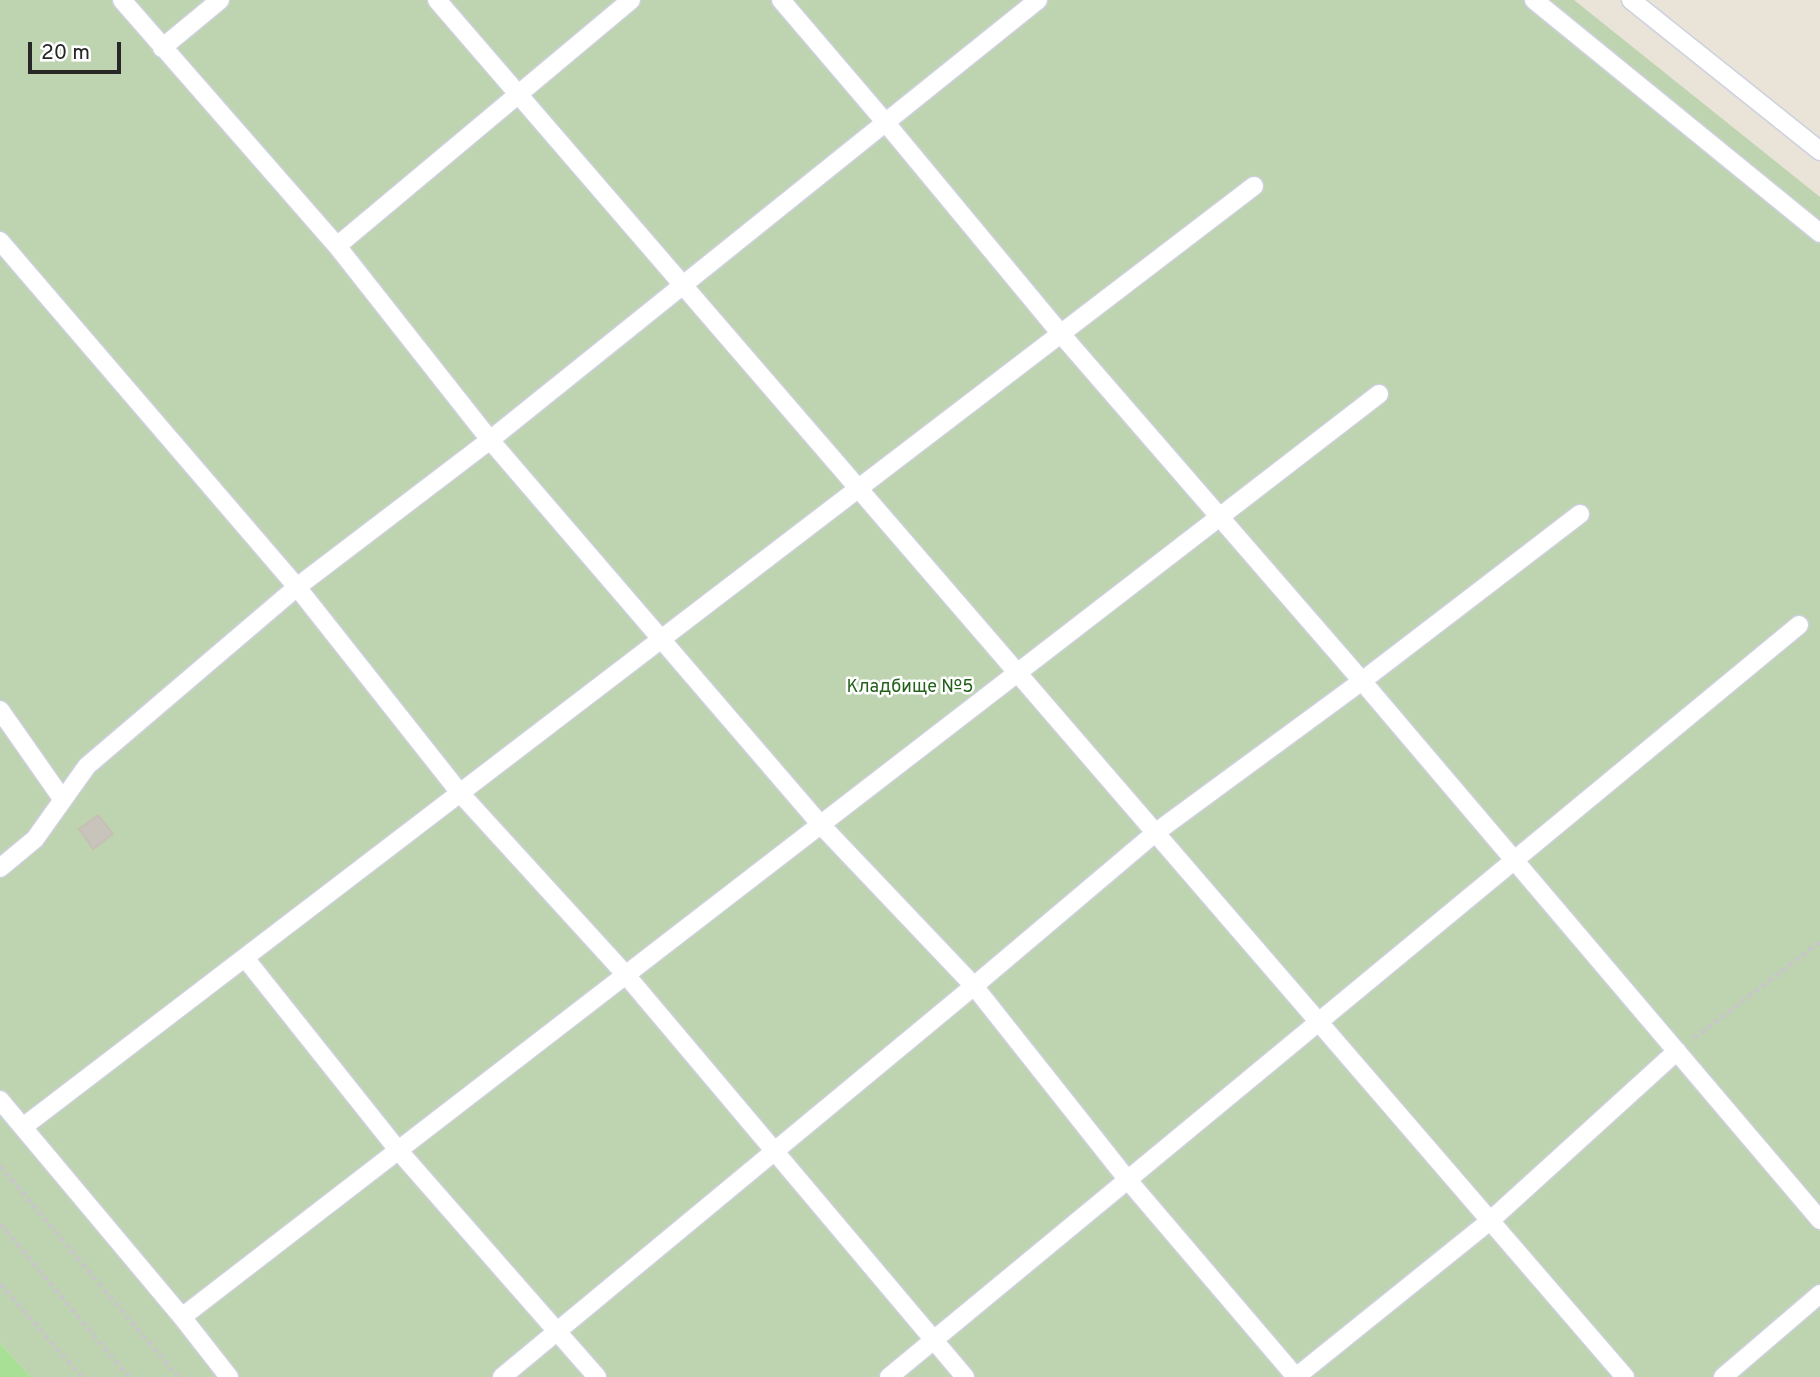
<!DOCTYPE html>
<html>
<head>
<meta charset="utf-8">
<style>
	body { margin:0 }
	#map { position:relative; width:1820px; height:1377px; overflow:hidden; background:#eae4d8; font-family:Overpass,sans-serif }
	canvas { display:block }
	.scale { position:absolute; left:28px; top:42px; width:93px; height:32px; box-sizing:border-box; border:4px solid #272727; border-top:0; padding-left:9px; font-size:21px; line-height:24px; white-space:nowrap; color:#272727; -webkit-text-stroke:5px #fff; paint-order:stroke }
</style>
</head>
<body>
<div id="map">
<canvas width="1820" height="1377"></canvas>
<div class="scale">20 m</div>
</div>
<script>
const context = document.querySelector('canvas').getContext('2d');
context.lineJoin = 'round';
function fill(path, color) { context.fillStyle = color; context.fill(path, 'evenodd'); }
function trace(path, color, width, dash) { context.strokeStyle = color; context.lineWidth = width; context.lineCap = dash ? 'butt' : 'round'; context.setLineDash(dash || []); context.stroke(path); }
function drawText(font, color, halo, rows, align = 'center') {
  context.font = font + ' Overpass,sans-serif'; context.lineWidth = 5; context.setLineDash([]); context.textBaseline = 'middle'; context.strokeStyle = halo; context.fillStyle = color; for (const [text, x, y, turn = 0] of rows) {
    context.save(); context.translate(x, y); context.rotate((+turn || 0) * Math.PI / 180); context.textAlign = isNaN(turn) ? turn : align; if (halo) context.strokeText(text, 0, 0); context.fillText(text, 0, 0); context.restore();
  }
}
fill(new Path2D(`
	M0 1343 31 1377H0Z`), '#a8e095');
fill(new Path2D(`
	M0 0H1574L1820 197V1377H31L0 1343Z`), '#bed3b0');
const building = new Path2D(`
	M98 815 113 834 93 849 79 829Z`);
fill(building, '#c8c3bb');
trace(building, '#c5c0b3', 2);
const service = new Path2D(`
	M122 0 337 246 490 440 821 825 974 986 1127 1179 1296 1377
	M437 0 1625 1377
	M781 0 886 123 1061 334 1362 681 1820 1220
	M1534 0 1820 233
	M1631 0 1820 151
	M162 48 220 0
	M0 241 297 587 460 793 626 975 965 1377
	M337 246 631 0
	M0 710 63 800
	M0 868 35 839 87 766 297 587 490 440 1038 0
	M245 958 398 1150 597 1377
	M0 1100 182 1317 229 1377
	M23 1127 1254 186
	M182 1317 1379 394
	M502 1377 974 986 1155 833 1362 681 1580 514
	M889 1377 1799 625
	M1296 1377 1491 1220 1677 1051
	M1723 1377 1820 1294`);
trace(service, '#ced0e0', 21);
trace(new Path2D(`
	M1694 1038 1820 942
	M0 1166 178 1377
	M0 1224 129 1377
	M0 1284 82 1377`), '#c7c7c7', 4.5, [5, 3.5]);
trace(service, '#fff', 18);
drawText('18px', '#23611a', '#fff', [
	["Кладбище №5",910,688]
]);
</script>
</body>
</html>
